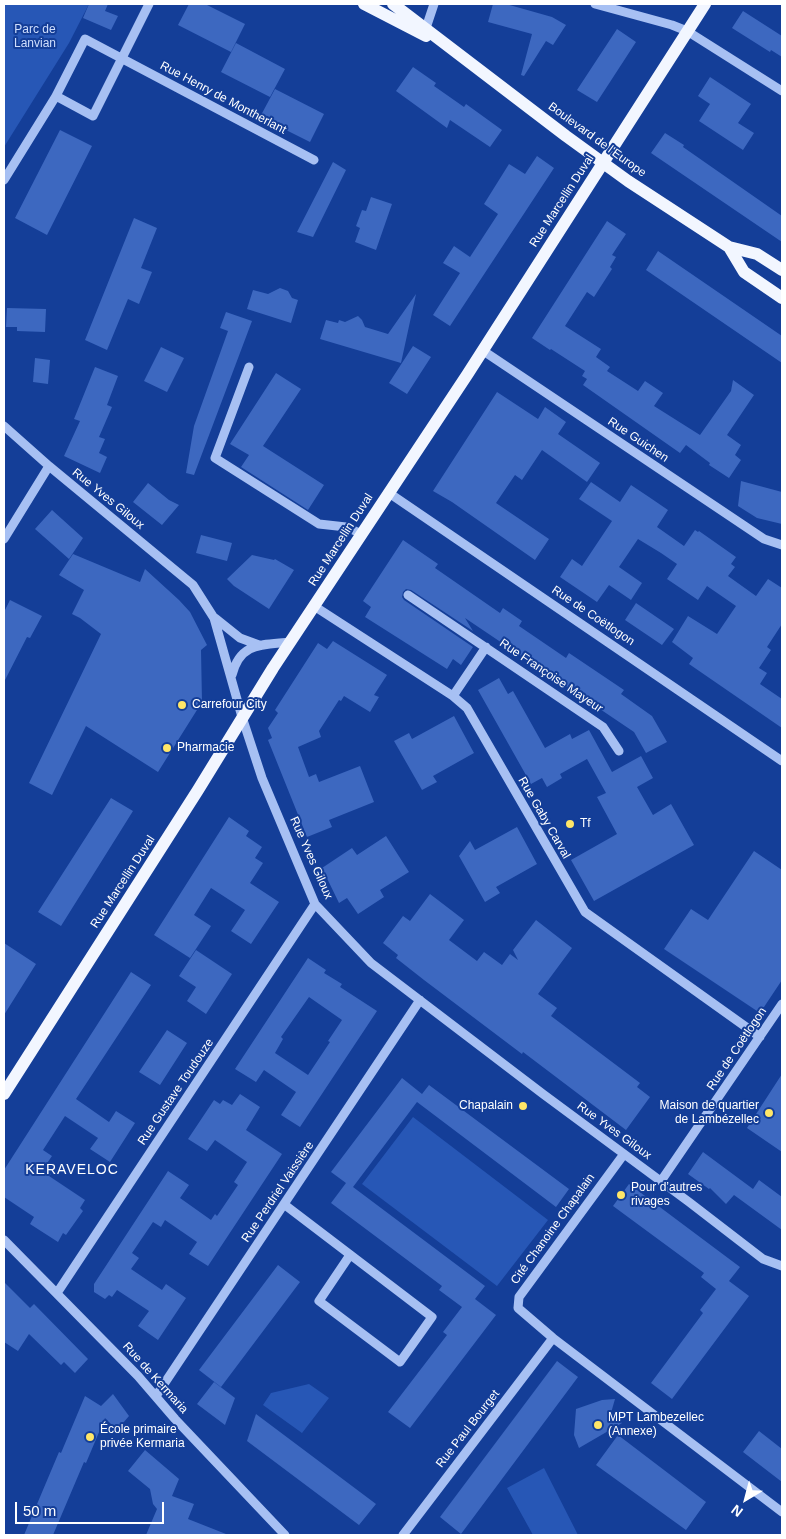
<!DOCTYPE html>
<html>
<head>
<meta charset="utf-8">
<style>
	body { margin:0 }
	#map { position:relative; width:786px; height:1539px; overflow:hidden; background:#143e98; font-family:Arial,sans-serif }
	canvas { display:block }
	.frame { position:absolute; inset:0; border:5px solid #fff; pointer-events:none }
	.north { position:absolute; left:721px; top:1474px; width:50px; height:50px; -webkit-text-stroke:4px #143e98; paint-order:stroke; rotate:217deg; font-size:14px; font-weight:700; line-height:20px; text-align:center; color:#fff }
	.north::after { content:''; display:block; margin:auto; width:18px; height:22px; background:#fff; clip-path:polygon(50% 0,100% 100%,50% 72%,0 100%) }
	.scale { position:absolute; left:15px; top:1502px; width:149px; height:22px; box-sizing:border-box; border:2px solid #fff; border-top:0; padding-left:6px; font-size:15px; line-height:18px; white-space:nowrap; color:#fff; -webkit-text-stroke:4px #143e98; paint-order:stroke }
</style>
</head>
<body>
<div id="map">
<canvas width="786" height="1539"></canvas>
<div class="frame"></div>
<div class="north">N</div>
<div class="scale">50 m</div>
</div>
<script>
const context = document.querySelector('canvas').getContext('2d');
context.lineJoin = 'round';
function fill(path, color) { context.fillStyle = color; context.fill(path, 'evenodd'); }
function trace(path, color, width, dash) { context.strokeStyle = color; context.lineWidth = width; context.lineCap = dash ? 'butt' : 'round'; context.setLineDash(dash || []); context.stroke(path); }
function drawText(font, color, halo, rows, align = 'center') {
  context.font = font + ' Arial,sans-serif'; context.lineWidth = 4; context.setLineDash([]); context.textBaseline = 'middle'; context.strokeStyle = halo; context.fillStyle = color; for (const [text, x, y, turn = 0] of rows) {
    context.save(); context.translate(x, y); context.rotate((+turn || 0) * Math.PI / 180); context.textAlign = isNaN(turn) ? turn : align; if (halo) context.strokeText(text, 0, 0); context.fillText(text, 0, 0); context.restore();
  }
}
fill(new Path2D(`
	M4 4H89L69 43 4 147Z
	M413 1117 548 1220 497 1286 362 1184Z
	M309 1384 329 1398 302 1433 263 1405 271 1393Z
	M544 1468 578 1535H533L507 1488Z`), '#2757b6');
fill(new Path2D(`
	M89 4H108L105 11 118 16 111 30 83 18Z
	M189 4H205L245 24 231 52 178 25Z
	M493 4H506L552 17 566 25 553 45 546 41 524 76 521 75 532 34 488 22Z
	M743 11 782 36V57L771 50 770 52 732 28Z
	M617 29 636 42 597 102 577 90Z
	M236 43 285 69 270 97 221 72Z
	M413 67 436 83 434 86 464 107 466 104 502 130 490 147 450 120 447 128 396 91Z
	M710 77 751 104 738 123 754 133 743 150 699 121 710 104 698 96Z
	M275 89 324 114 310 142 260 117Z
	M60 130 92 146 47 235 15 218Z
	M665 133 684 145 683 147 782 216V242L651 153Z
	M537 156 554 168 450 326 433 315 460 273 443 263 454 246 470 257 498 214 484 204 509 164 525 174Z
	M333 162 346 170 313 237 297 232Z
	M371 197 392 204 376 250 355 242 360 228 356 226 362 210 366 211Z
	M134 218 157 228 141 268 152 272 139 304 128 299 107 350 85 340Z
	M607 221 626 234 612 255 616 257 610 267 612 269 594 297 587 292 565 326 601 349 596 357 610 367 607 371 638 391 645 381 663 393 654 406 700 435 731 391 733 380 754 395 727 435 741 445 735 455 741 460 729 478 709 465 710 463 686 445 680 453 583 385 587 379 582 376 585 371 551 349 550 350 532 338Z
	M658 251 782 336V363L646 270Z
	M280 288 288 291 292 298 298 300 291 323 247 309 253 290 268 294Z
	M416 294 401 363 320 339 326 320 338 323 339 320 345 322 358 316 362 320 365 327 388 334Z
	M7 308 46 309 45 332 17 331V327H6Z
	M226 312 252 321 194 475 186 473 194 426 228 331 220 328Z
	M413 346 431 357 407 394 389 383Z
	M161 347 184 358 167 392 144 381Z
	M35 358 50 360 48 384 33 382Z
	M95 367 118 376 107 405 112 407 99 437 105 439 99 453 107 457 100 473 64 456 80 421 74 419Z
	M276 373 301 389 263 446 324 485 308 510 241 467 249 455 230 444Z
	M497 392 538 419 545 407 566 422 558 434 600 463 587 482 542 450 522 480 515 475 496 503 549 539 535 560 452 502 433 491Z
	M741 481 782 492V524L757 518 738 506Z
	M591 482 620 502 631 485 649 497 668 510 657 527 684 546 695 530 698 532 699 531 736 557 731 564 735 567 728 576 756 596 768 579 782 588V624L767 647 771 650 759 668 767 673 760 684 782 699V728L689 664 693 658 672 642 688 616 717 634 736 606 707 586 698 600 667 579 677 564 661 553 638 539 619 567 642 583 631 600 609 585 597 602 560 577 572 559 582 566 612 521 579 499Z
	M148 483 169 500 179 505 162 525 133 502Z
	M52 510 83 538 69 559 35 529Z
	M201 535 232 543 227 561 196 553Z
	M403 540 438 564 435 568 500 613 503 608 522 621 519 626 566 658 569 653 624 690 621 694 652 716 667 742 646 753 634 732 465 618 473 631 411 590 406 589 403 592 402 597 404 600 473 647 461 665 453 659 447 669 365 617 371 607 363 601Z
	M73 554 140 582 145 569 179 600 190 612 207 645 201 650 202 702 158 772 86 726 52 795 29 783 101 634 80 618 72 614 84 590 59 575Z
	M252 555 274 560 275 559 294 570 269 609 234 586 227 579Z
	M10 600 42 616 30 638 27 637 4 682V612Z
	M636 603 674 629 662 645 625 620Z
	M333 641 387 675 374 695 379 697 370 712 344 696 341 701 339 700 319 731 321 737 298 747 309 777 316 774 319 782 360 766 374 802 329 820 332 827 307 837 268 740 272 738 268 728 278 713 275 710 318 643 327 649Z
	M499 678 508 694 513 691 545 748 570 734 572 739 589 730 612 772 641 756 653 778 637 787 653 815 671 804 694 845 594 901 571 860 617 834 597 797 606 793 587 759 560 774 562 778 547 787 542 778 531 784 478 690Z
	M454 716 474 753 433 776 437 782 422 790 394 741 409 733 412 739Z
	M111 798 133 811 61 926 38 912Z
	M229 817 249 831 246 836 262 847 255 858 263 863 250 883 279 902 251 944 231 931 245 910 211 888 194 915 211 926 190 958 154 935Z
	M517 827 537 864 496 887 500 893 485 902 459 856 470 841 475 850Z
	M386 836 409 872 380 890 384 897 358 914 347 898 339 903 322 868 352 848 357 855Z
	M754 851 782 870V980L760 1013 664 949 691 909 708 920Z
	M430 894 464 920 449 940 477 961 484 952 502 965 510 954 518 960 513 950 536 920 572 948 538 994 557 1008 551 1016 640 1083 637 1087 650 1097 626 1130 523 1052 522 1054 424 980 396 958 398 955 383 943 403 916 410 921Z
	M4 943 36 964 4 1015Z
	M196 950 232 974 206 1014 187 1001 196 987 179 976Z
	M308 958 326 970 324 973 342 984 340 987 377 1011 300 1127 281 1115 296 1092 264 1070 256 1082 235 1069ZM309 997 342 1020 328 1041 330 1042 308 1075 275 1053 283 1039 281 1037Z
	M131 972 151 985 76 1099 109 1122 116 1111 135 1123 110 1162 90 1149 98 1138 65 1116 43 1150 52 1156 43 1169 51 1174 49 1176 85 1200 80 1208 83 1211 66 1235 63 1233 58 1242 30 1224 34 1217 4 1197V1170Z
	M167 1030 187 1043 160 1085 139 1072Z
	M782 1074V1152L747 1128Z
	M402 1078 422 1094 429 1085 569 1189 556 1207 417 1102 353 1187 485 1286 475 1299 496 1315 410 1428 388 1412 447 1335 443 1332 462 1307 439 1290 442 1286 331 1203 346 1183 331 1172Z
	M240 1094 260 1107 246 1130 282 1154 208 1266 189 1254 197 1242 165 1220 161 1227 153 1222 132 1253 139 1258 131 1269 162 1290 166 1284 186 1298 158 1340 138 1326 149 1311 117 1290 112 1297 109 1295 105 1299 94 1292V1284L168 1171 189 1185 180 1198 211 1220 215 1214 217 1216 238 1185 234 1182 247 1162 215 1140 207 1151 188 1139 214 1100 220 1104 223 1100 232 1105Z
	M703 1152 753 1189 759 1180 782 1197V1230L734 1195 726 1204 710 1188 709 1189 688 1174Z
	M629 1184 740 1267 729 1281 749 1296 672 1399 651 1383 703 1313 700 1310 716 1289 701 1277 704 1273 613 1206Z
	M278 1265 300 1282 221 1387 199 1370Z
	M4 1282 30 1308 34 1304 88 1359 75 1373 64 1362 61 1365 29 1334 18 1351 4 1342Z
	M557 1361 578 1377 461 1534 440 1517Z
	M214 1382 235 1398 225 1425 197 1404Z
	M113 1394 129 1416 117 1430 105 1418 86 1463 84 1462 53 1535H24L59 1452 61 1453 85 1396 101 1406Z
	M615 1399 611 1413 622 1423 579 1448 574 1435 576 1409 602 1400Z
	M256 1414 376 1504 359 1525 247 1441Z
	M759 1431 782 1449V1482L743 1452Z
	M618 1435 706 1502 686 1530 596 1465Z
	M145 1450 179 1479 172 1496 194 1504 188 1519 226 1534 225 1535H146L157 1509 153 1504 150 1489 128 1471Z`), '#3d68c0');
trace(new Path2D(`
	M595 4 672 25 687 31 782 91
	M426 28 434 4
	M56 96 93 116 149 4
	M4 180 56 96 85 39 314 160
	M482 350 764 539 782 545
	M249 367 215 458 319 524 346 527 362 534
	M4 426 49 466 193 585 214 618 242 717 262 778 315 904 371 963 543 1094 689 1202 763 1259 782 1266
	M389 493 782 761
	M4 539 49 466
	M408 595 603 727 619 751
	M314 606 453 696 467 708 585 912 760 1037
	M215 618 240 638 259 645
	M232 675C240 642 262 645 290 642
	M453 696 486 647
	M624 1154 519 1297 518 1308 553 1338 782 1512
	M661 1181 782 1004
	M285 1205 432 1317 400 1362 319 1301 350 1255
	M4 1240 138 1376 175 1419 285 1535
	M57 1293 315 904
	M156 1396 420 1000
	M403 1535 553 1338`), '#a7c0f3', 9);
trace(new Path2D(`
	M364 4 426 36
	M393 4 566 136 628 181 729 247 757 254 782 270
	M729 247 744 272 782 298
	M4 1094 198 790 273 668 467 375 705 4`), '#f2f6ff', 12);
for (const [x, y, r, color] of [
	[182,705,5,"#ffe668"],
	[167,748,5,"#ffe668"],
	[570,824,5,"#ffe668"],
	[523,1106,5,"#ffe668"],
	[769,1113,5,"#ffe668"],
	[621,1195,5,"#ffe668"],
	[598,1425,5,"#ffe668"],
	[90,1437,5,"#ffe668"]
]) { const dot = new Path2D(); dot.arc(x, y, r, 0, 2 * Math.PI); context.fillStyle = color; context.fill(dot); trace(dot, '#143e98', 2); }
drawText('12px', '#cfdefd', '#143e98', [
	["Parc de",35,30],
	["Lanvian",35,44]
]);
drawText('12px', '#fff', '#143e98', [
	["Rue Henry de Montherlant",223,98,28],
	["Boulevard de l'Europe",597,140,36],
	["Rue Marcellin Duval",562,201,-57],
	["Rue Guichen",638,440,34],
	["Rue Yves Giloux",108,499,39],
	["Rue Marcellin Duval",341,540,-57],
	["Rue de Coëtlogon",593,616,34],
	["Rue Françoise Mayeur",551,676,34],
	["Rue Gaby Carval",544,818,60],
	["Rue Yves Giloux",311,858,66],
	["Rue Marcellin Duval",123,882,-57],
	["Rue de Coëtlogon",737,1049,-56],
	["Rue Gustave Toudouze",176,1092,-56],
	["Rue Yves Giloux",614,1131,36],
	["Rue Perdriel Vaissière",278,1192,-56],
	["Cité Chanoine Chapalain",553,1229,-54],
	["Rue de Kermaria",155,1378,48],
	["Rue Paul Bourget",468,1429,-52]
]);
drawText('12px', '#fff', '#143e98', [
	["Carrefour City",192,705],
	["Pharmacie",177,748],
	["Tf",580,824],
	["Chapalain",513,1106,"right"],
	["Maison de quartier",759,1106,"right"],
	["de Lambézellec",759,1120,"right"],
	["Pour d’autres",631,1188],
	["rivages",631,1202],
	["MPT Lambezellec",608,1418],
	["(Annexe)",608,1432],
	["École primaire",100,1430],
	["privée Kermaria",100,1444]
], 'left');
context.letterSpacing = '1px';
drawText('14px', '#fff', '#143e98', [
	["KERAVELOC",72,1170]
]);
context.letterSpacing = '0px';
</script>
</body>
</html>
